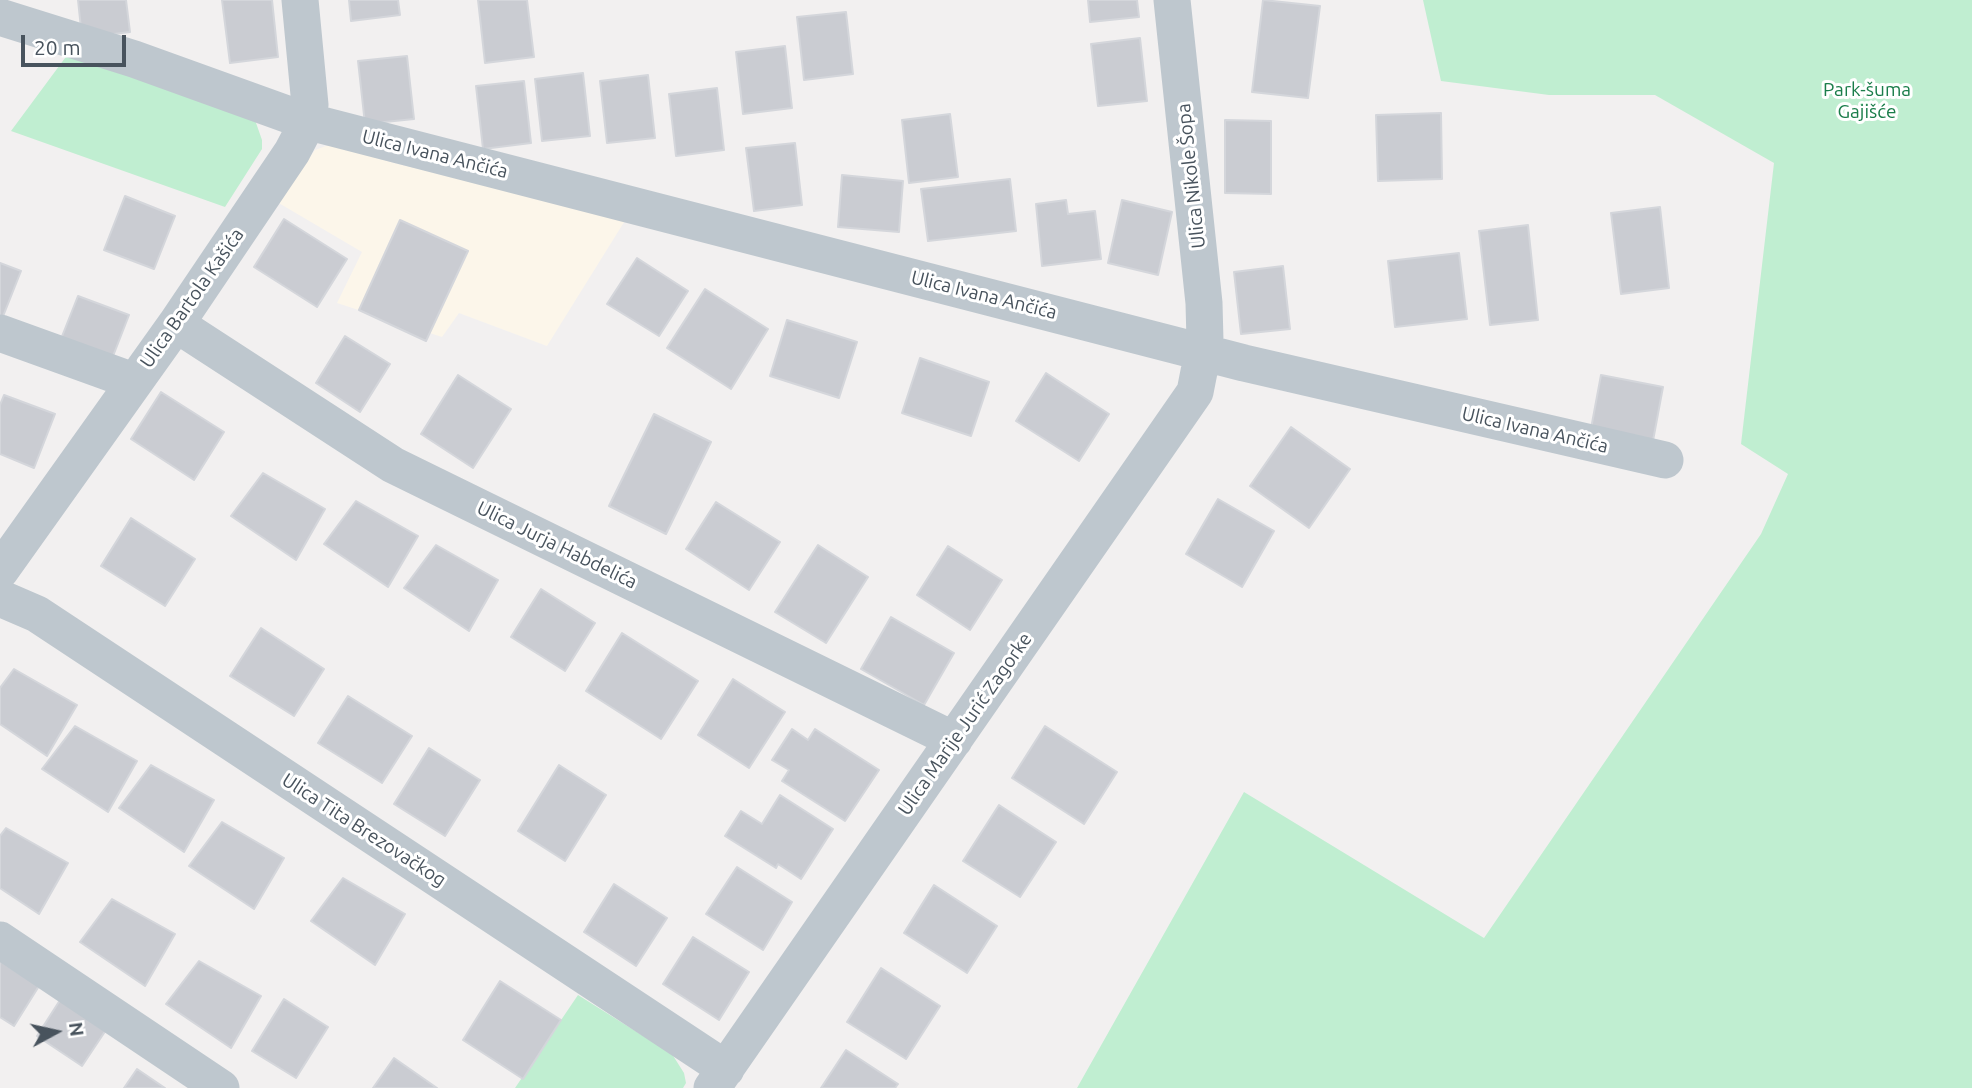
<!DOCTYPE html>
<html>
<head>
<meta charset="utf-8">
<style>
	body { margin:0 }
	#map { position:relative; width:1972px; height:1088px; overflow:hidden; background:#f2f0f0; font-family:Ubuntu,sans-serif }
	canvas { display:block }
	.north { position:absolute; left:21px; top:997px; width:70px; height:70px; -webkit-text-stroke:5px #fff; paint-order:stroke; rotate:82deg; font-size:19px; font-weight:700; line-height:28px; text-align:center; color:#48535d }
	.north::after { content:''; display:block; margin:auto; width:24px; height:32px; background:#48535d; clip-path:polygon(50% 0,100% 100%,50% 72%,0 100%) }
	.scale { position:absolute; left:21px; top:35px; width:105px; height:32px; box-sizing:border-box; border:4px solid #48535d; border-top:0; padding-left:9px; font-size:21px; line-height:24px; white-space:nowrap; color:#48535d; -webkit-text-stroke:5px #fff; paint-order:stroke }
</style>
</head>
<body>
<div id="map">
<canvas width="1972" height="1088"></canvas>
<div class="north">N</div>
<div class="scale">20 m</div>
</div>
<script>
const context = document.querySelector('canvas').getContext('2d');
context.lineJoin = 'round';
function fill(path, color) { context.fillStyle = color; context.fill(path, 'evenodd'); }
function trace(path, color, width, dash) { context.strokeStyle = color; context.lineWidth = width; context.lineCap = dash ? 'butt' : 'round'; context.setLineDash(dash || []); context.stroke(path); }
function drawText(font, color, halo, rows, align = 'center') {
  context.font = font + ' Ubuntu,sans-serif'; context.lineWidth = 6; context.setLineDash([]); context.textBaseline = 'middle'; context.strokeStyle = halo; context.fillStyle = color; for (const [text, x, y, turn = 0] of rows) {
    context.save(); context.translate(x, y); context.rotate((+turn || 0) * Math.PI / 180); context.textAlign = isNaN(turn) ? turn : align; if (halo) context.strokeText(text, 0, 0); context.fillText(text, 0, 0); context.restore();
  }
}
fill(new Path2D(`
	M326 146H336L394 163 626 219 547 346 459 313 442 337 337 303 362 252 277 202 315 150Z`), '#fcf6ea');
fill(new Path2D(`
	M1423 0H1972V1088H1077L1244 792 1484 938 1761 534 1788 474 1741 444 1774 163 1655 95H1549L1441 81Z
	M68 54 255 120 262 140V149L225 207 11 131Z
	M578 995 672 1054 684 1073 686 1083 683 1088H515Z`), '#c0eed1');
const building = new Path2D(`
	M78 0H126L130 32 82 38Z
	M222 0H272L278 57 230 63Z
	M349 0H398L400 15 351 21Z
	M478 0H527L534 57 485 63Z
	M1088 0H1137L1139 17 1090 22Z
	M1263 0 1320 6 1308 98 1252 92Z
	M846 12 853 74 804 80 797 17Z
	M1140 38 1147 101 1098 106 1091 44Z
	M785 46 792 108 743 114 736 52Z
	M407 56 414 119 365 124 358 61Z
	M583 73 590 136 542 141 535 79Z
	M648 75 655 138 607 143 600 81Z
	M524 81 531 143 483 149 476 86Z
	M717 88 724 150 676 156 669 94Z
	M1441 113 1442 179 1378 181 1376 115Z
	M950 114 958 177 909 183 902 120Z
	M1225 120 1271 121V194L1225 193Z
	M795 143 802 205 754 211 746 148Z
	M842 175 903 181 899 232 838 227Z
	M1010 179 1016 231 928 241 921 189Z
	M125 196 175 216 154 269 104 250Z
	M1066 200 1068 214 1095 211 1101 259 1042 266 1036 204Z
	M1122 200 1172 212 1158 275 1108 263Z
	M1660 207 1669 288 1621 294 1611 213Z
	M284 219 347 259 317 307 254 267Z
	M400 220 468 251 426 341 359 310Z
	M1528 225 1538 320 1490 325 1479 231Z
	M1459 253 1467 319 1395 327 1388 261Z
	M637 258 688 291 659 336 607 304Z
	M0 263 21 271 0 324Z
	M1283 266 1290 329 1241 334 1234 272Z
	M705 289 768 329 731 389 667 348Z
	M78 296 129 315 108 369 57 349Z
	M787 320 857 342 839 398 770 376Z
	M345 336 390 364 360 412 316 383Z
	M920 358 989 382 971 436 902 413Z
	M1046 373 1109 414 1079 461 1016 421Z
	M458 375 511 409 473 468 421 434Z
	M1601 375 1663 387 1652 446 1590 434Z
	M161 392 224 432 194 480 131 439Z
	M4 395 55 414 34 468 0 454V405Z
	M654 414 711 442 666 534 609 506Z
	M1291 427 1350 469 1309 528 1250 486Z
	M263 473 325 509 296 560 231 516Z
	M1218 499 1274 531 1242 587 1186 554Z
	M356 501 418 536 388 587 324 544Z
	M716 502 780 542 749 590 686 549Z
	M131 518 195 559 165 606 101 566Z
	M436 545 498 580 469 631 404 588Z
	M818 545 868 577 826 643 775 612Z
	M948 546 1002 580 970 630 917 595Z
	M541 589 595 623 565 671 511 637Z
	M891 617 954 653 924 705 861 669Z
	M261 628 324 669 294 716 230 676Z
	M622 633 698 681 661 739 586 691Z
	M14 669 77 705 47 756 0 724V688Z
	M733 679 785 712 749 768 698 735Z
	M348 696 412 736 382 783 318 743Z
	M75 726 137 761 108 812 42 769Z
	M1045 726 1117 772 1084 824 1012 778Z
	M792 729 808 740 815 729 879 770 845 821 782 781 789 770 772 760Z
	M429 748 480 780 445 836 394 804Z
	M151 765 214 800 184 852 119 808Z
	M559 765 606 795 565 861 518 831Z
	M780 795 833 829 801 879 778 864 776 868 725 836 741 811 762 824Z
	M999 805 1056 842 1020 897 963 861Z
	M222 822 284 858 254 909 189 866Z
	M6 828 68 863 39 914 0 888V836Z
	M737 867 792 902 763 950 706 914Z
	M343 878 405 914 375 965 311 921Z
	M614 884 667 918 636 966 584 932Z
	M934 885 997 926 967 973 904 933Z
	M112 899 175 934 145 986 80 942Z
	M693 937 749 972 719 1020 663 984Z
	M0 961 39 986 14 1026 0 1017Z
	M199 961 261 996 231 1048 166 1004Z
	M881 968 940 1006 906 1059 847 1022Z
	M500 981 561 1020 523 1079 463 1040Z
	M62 997 108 1027 82 1066 37 1036Z
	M284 999 328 1027 296 1078 252 1051Z
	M846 1050 898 1084 895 1088H821Z
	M394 1058 437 1088H373Z
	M137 1069 165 1088H124Z`);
fill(building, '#caccd2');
trace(building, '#d4d6db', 2);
trace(new Path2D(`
	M0 17 134 59 306 121 1244 363 1665 460
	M176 324 393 465 954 740
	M0 333 133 381
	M0 571 176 324 292 152 302 133 310 105 300 0
	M0 598 37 614 726 1069
	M0 940 221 1088
	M712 1088 1195 392 1205 341 1204 303 1172 0`), '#bec7ce', 37);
drawText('19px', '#1a7d4a', '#fff', [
	["Park-šuma",1867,90],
	["Gajišće",1867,112]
]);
drawText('19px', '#48535d', '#fff', [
	["Ulica Ivana Ančića",435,154,14],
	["Ulica Nikole Šopa",1191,176,-96],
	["Ulica Ivana Ančića",984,295,14],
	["Ulica Bartola Kašića",192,298,-55],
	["Ulica Ivana Ančića",1535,430,13],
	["Ulica Jurja Habdelića",557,545,26],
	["Ulica Marije Jurić Zagorke",965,724,-55],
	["Ulica Tita Brezovačkog",364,830,33]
]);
</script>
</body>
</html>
